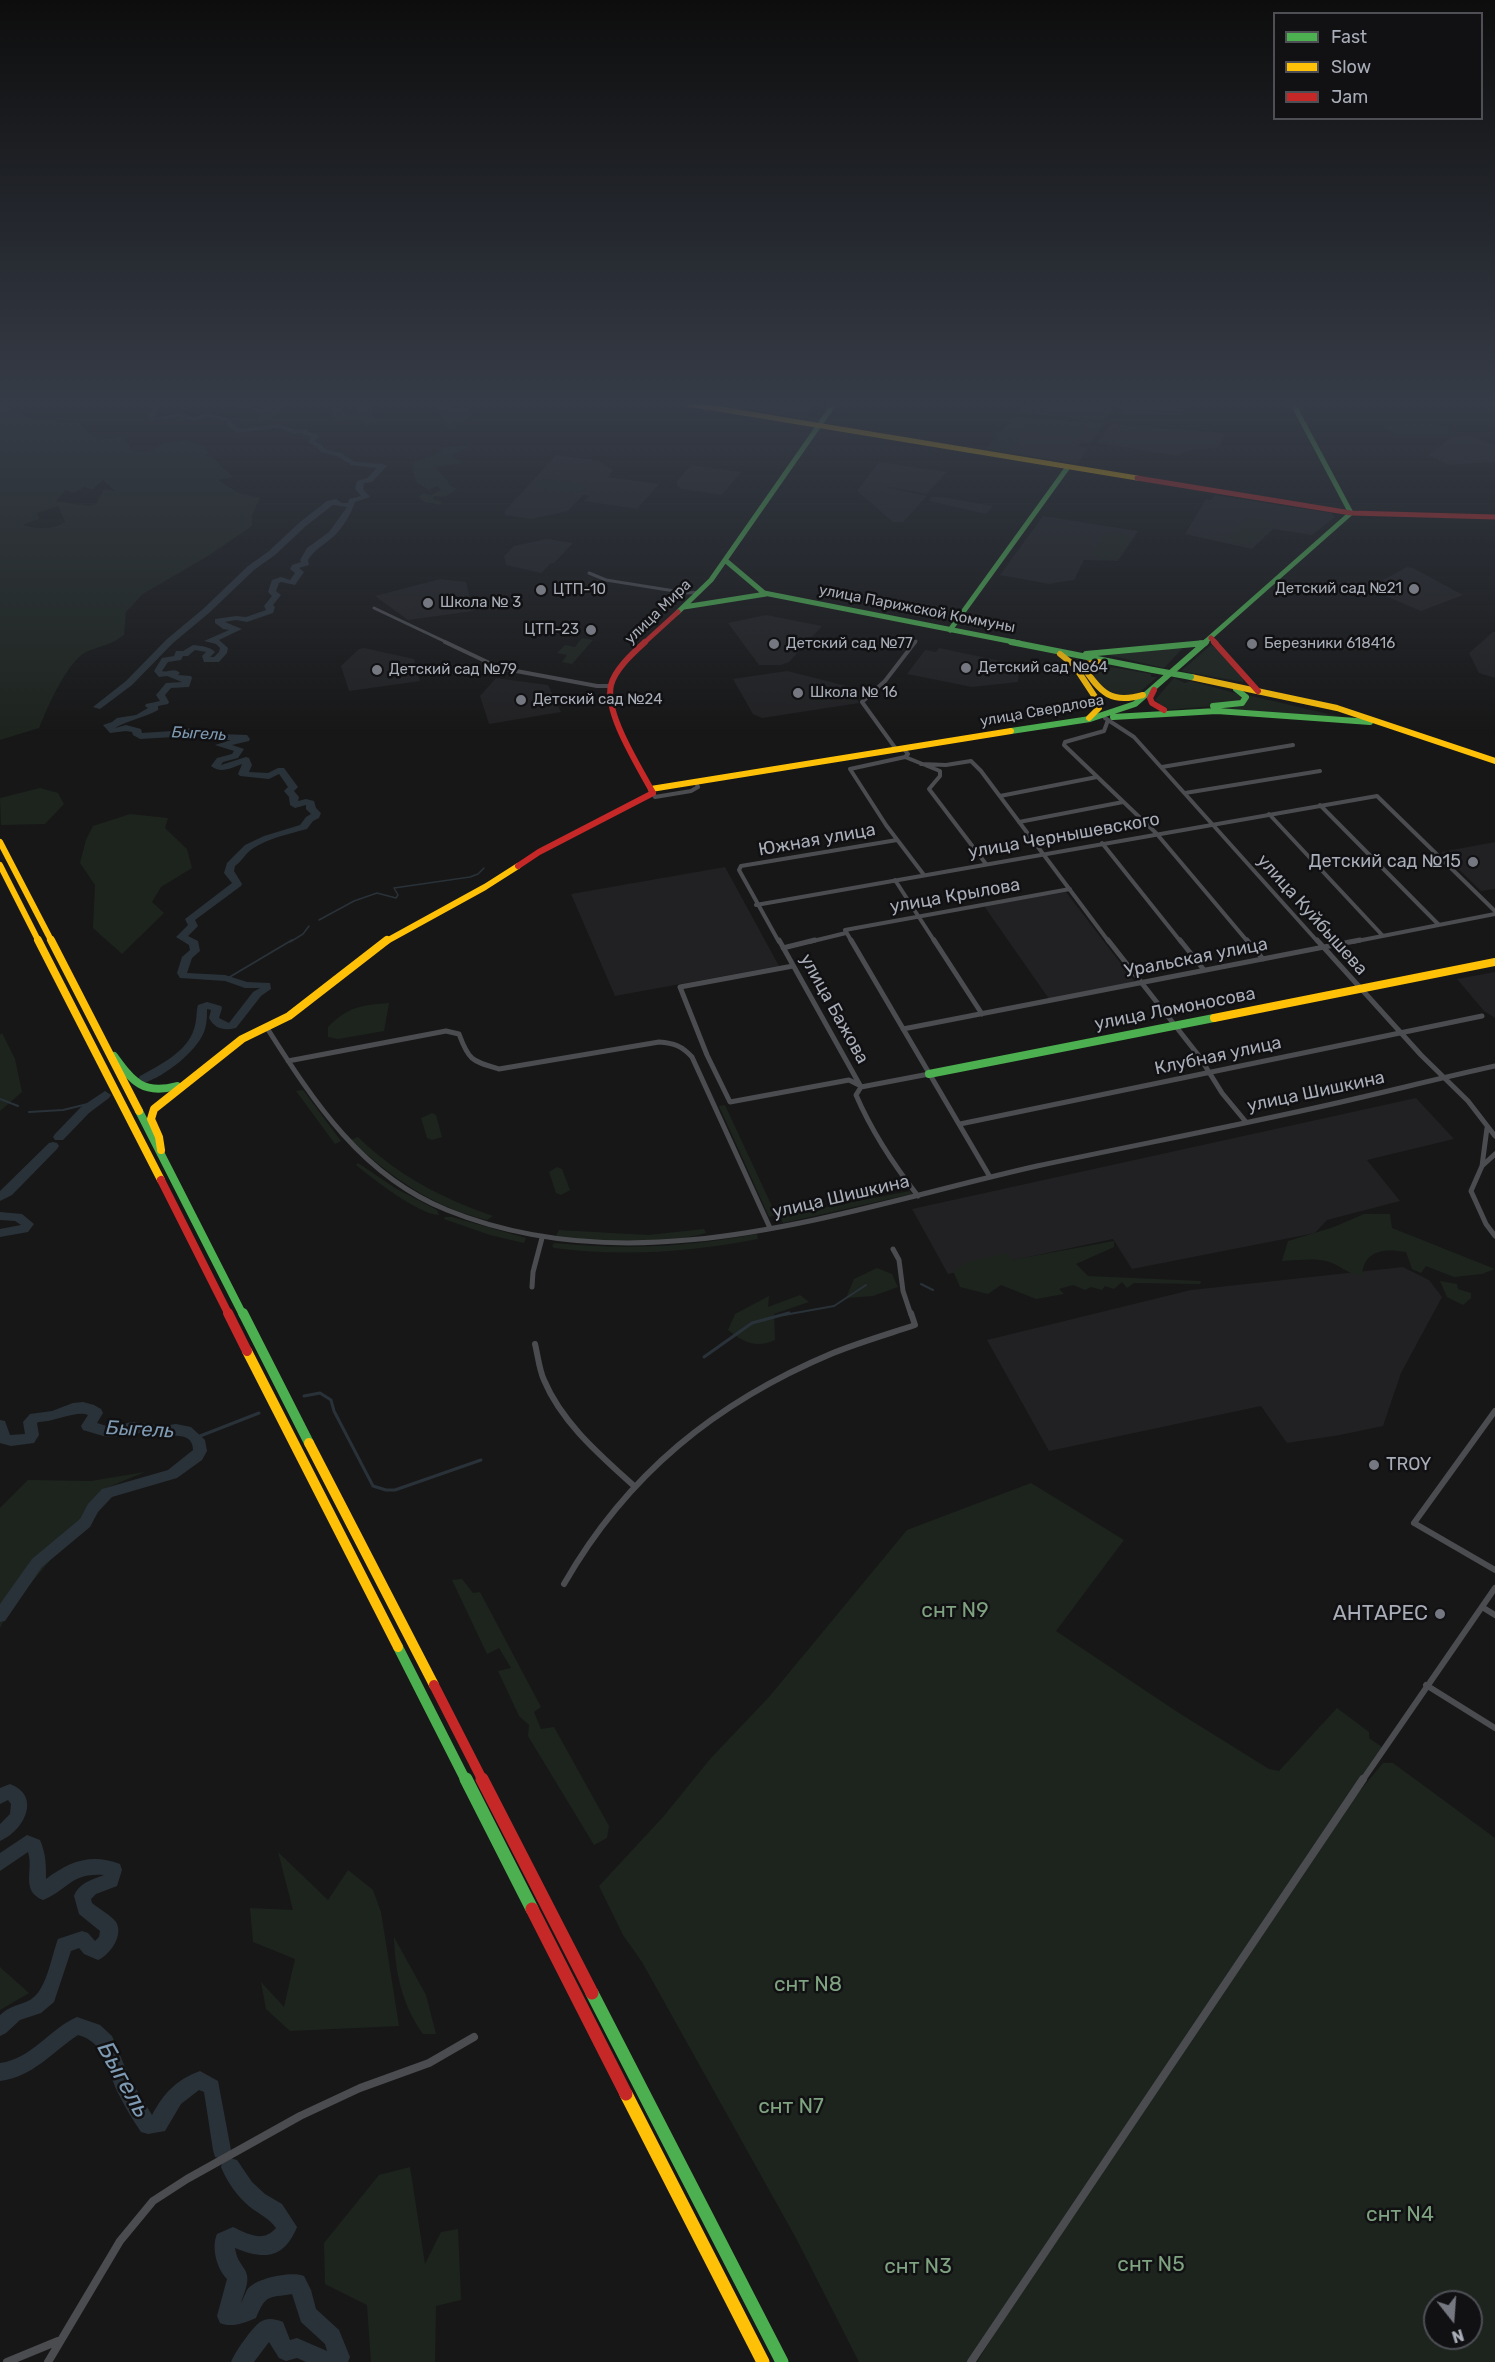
<!DOCTYPE html>
<html>
<head>
<meta charset="utf-8">
<style>
	body { margin:0 }
	#map { position:relative; width:1495px; height:2362px; overflow:hidden; background:#171717; font-family:Rubik,sans-serif }
	canvas { display:block }
	.legend { position:absolute; left:1273px; top:12px; width:210px; height:108px; box-sizing:border-box; background:#111113; border:2px solid #4d4f55; margin:0; padding:8px 10px; list-style:none; font-size:18px; color:#a8adb8 }
	.legend li { display:flex; align-items:center; gap:12px; height:30px }
	.legend b { width:30px; border:2px solid #4d4f55 }
	.north { position:absolute; left:1423px; top:2290px; width:60px; height:60px; box-sizing:border-box; background:#111113; border:2px solid #4d4f55; border-radius:50%; rotate:163deg; font-size:16px; font-weight:700; line-height:24px; text-align:center; color:#a8adb8 }
	.north::after { content:''; display:block; margin:auto; width:21px; height:27px; background:#757880; clip-path:polygon(50% 0,100% 100%,50% 72%,0 100%) }
</style>
</head>
<body>
<div id="map">
<canvas width="1495" height="2362"></canvas>
<ul class="legend">
<li><b style="height:8px;background:#4caf50"></b>Fast</li>
<li><b style="height:8px;background:#ffc107"></b>Slow</li>
<li><b style="height:8px;background:#c62828"></b>Jam</li>
</ul>
<div class="north">N</div>
</div>
<script>
const context = document.querySelector('canvas').getContext('2d');
context.lineJoin = 'round';
function fill(path, color) { context.fillStyle = color; context.fill(path, 'evenodd'); }
function trace(path, color, width, dash) { context.strokeStyle = color; context.lineWidth = width; context.lineCap = dash ? 'butt' : 'round'; context.setLineDash(dash || []); context.stroke(path); }
function drawText(font, color, halo, rows, align = 'center') {
  context.font = font + ' Rubik,sans-serif'; context.lineWidth = 5; context.setLineDash([]); context.textBaseline = 'middle'; context.strokeStyle = halo; context.fillStyle = color; for (const [text, x, y, turn = 0] of rows) {
    context.save(); context.translate(x, y); context.rotate((+turn || 0) * Math.PI / 180); context.textAlign = isNaN(turn) ? turn : align; if (halo) context.strokeText(text, 0, 0); context.fillText(text, 0, 0); context.restore();
  }
}
fill(new Path2D(`
	M1027 404H1091L1114 408 1104 420 1019 413Z
	M1122 404H1187L1191 411H1181L1182 415 1119 414Z
	M1014 417 1104 423 1090 443 1081 442 1078 446 1087 448 1078 464 986 449Z
	M1112 424 1223 433 1225 434 1219 447 1186 451 1178 456 1097 443Z
	M1469 435 1495 445V462L1449 465 1428 455 1452 437Z
	M556 455 599 461 613 470 608 477 659 484 637 509 584 501 589 496 583 495 568 511 531 519 506 515 504 512Z
	M879 462 947 472 927 494 883 486 927 496 903 522H893L857 491Z
	M691 465 741 472 722 495 681 489 677 486V481Z
	M1214 495 1331 513 1335 517 1312 535 1273 529 1252 549 1185 534 1206 499 1211 500Z
	M932 497H941L993 506 986 514 929 501Z
	M1043 516 1138 531 1118 561 1084 560 1074 580 1049 584 1000 575Z
	M547 539 573 543 554 563H551L541 573 506 565 504 556 514 546Z
	M1407 567 1413 568 1463 595 1421 611 1376 592 1374 585Z
	M440 579 466 582 473 611 408 620 375 596Z
	M766 615 822 626 789 662 781 665H759L728 623Z
	M1493 632H1495V678L1479 673 1469 653Z
	M364 648 414 659 420 681 349 691 341 666 359 649Z
	M939 648 1020 665 1018 682 972 687 907 674 925 650 936 652Z
	M787 671 851 687 859 703 762 718 753 714 733 679Z
	M496 678 548 685 561 712 489 724 480 696Z
	M1495 842V889L1481 891 1441 852Z
	M725 867 779 966 615 996 571 894Z
	M1066 892 1135 982 1049 999 984 906Z
	M1495 972V1018L1484 1011 1457 979Z
	M1416 1098 1454 1139 1367 1160 1400 1201 1327 1220 1315 1233 1132 1269 1113 1239 948 1274 912 1209Z
	M1403 1267 1429 1280 1442 1297 1401 1373 1383 1426 1340 1435 1287 1443 1261 1406 1049 1451 987 1340 1191 1290Z`), '#212123');
fill(new Path2D(`
	M0 404 34 420 79 423C93 439 100 441 121 436L133 450 147 452 164 443 185 440 203 446 209 453 206 456 212 457 233 477 218 480 239 493 260 498 252 515V526L208 556 143 594 126 612 124 635C112 645 99 646 86 652 67 662 47 708 39 728L0 740ZM103 480 115 491 104 489 96 504 89 506 56 501 66 490 74 493 85 487 92 490ZM58 506 65 522C53 530 37 529 23 525L39 519 37 513Z
	M217 404H267L262 405 268 407 276 404 287 405 279 407 281 411 269 420 260 423 256 421 262 414 250 411 258 408 257 404 244 409Z
	M354 404H371L372 414 377 422 366 425 364 420 332 417 330 411 339 408 351 416 359 408Z
	M436 404H454L453 408H465L472 415 464 421 452 424 455 427 449 429Z
	M741 404H814L805 419 738 407Z
	M1036 421 1080 427 1086 432 1075 436 1030 430 1024 427V424Z
	M1393 424H1435L1450 430 1447 434H1398L1384 428V426Z
	M997 431 1022 435 1007 453 987 449 998 437 993 436Z
	M476 445 450 455 464 463 435 467 448 481 449 485 457 489 445 497 434 496 433 499 442 502 440 505 424 502 419 497 423 493 431 495 441 490 437 486 429 490 416 482 412 467 414 461C425 460 432 454 442 452L439 450 444 447Z
	M547 479 580 484 586 488C575 497 545 491 534 485L536 481Z
	M1261 519 1270 525C1260 540 1247 551 1229 540V536L1246 520Z
	M1109 534 1126 535 1131 540 1119 558C1111 562 1099 561 1093 554L1105 535Z
	M582 638 593 640 572 664 562 662 567 655 557 653 565 645 575 647Z
	M1211 645 1216 648 1244 678 1243 682 1181 671Z
	M1178 648 1182 649 1164 668 1109 655Z
	M1094 664 1151 674V677H1157C1135 696 1135 701 1105 694L1087 667Z
	M1174 678 1185 683 1190 681 1242 695 1244 699 1237 704 1166 710 1155 700Z
	M1247 695 1350 719 1180 710 1239 705 1247 701Z
	M40 788 58 793 64 804 45 824 1 825 0 798Z
	M130 814 168 818 165 828 187 849 192 868 161 887 152 902 164 913 122 954 93 928 95 885 80 863 86 840 93 826Z
	M389 1003 384 1031 338 1039 328 1037V1027C348 1007 361 1005 389 1003Z
	M2 1033 15 1059 22 1092 0 1111V1035Z
	M302 1090 304 1091 341 1141 335 1144 296 1091Z
	M725 1105 776 1215 769 1217 719 1106Z
	M432 1113 436 1115 442 1137 432 1140 427 1138 421 1118Z
	M358 1137C397 1175 441 1198 493 1216L487 1220C430 1206 393 1178 350 1140Z
	M358 1163 395 1188 437 1210 439 1215C418 1214 373 1179 356 1165Z
	M557 1167 562 1169 570 1190 561 1195 556 1193 549 1172Z
	M910 1191 912 1194 783 1223 780 1216Z
	M1364 1214H1390L1392 1228 1495 1269 1482 1274 1454 1277 1426 1266 1421 1273 1412 1269 1406 1252C1384 1248 1364 1250 1362 1275 1348 1276 1340 1264 1326 1261 1312 1258 1297 1260 1282 1261L1288 1241 1334 1227Z
	M445 1217H452L526 1238 524 1243 490 1235 444 1219Z
	M704 1229 706 1233C661 1246 602 1242 555 1237L559 1230 648 1235Z
	M757 1234 758 1239C690 1252 623 1257 554 1248L552 1246 554 1243C625 1250 686 1247 757 1234Z
	M1114 1241V1247L1076 1264 1088 1276 1201 1281 1200 1284 1134 1283 1127 1288 1122 1282 1114 1289 1105 1286 1102 1290 1091 1287 1085 1290 1073 1285 1059 1289 1064 1294 1036 1299 1001 1285 988 1294 960 1287 953 1271 970 1261 1007 1253 1012 1260Z
	M877 1268 892 1274 898 1287 873 1296 846 1298 854 1279Z
	M1440 1281 1457 1284 1458 1289 1471 1293V1298L1463 1305 1447 1297Z
	M800 1295 809 1302 774 1314 775 1340C756 1349 743 1342 728 1330L735 1314 769 1296 768 1307Z
	M145 1472 106 1488 86 1518 9 1609 0 1628V1508L28 1480 91 1481Z
	M1031 1483 1124 1540 1056 1631 1179 1713 1269 1769 1279 1771 1337 1708 1369 1732V1738L1382 1747 967 2362H859L797 2240 642 1962 623 1935 599 1886 663 1817 711 1758 769 1697 907 1530Z
	M462 1579 473 1593 480 1592 541 1707 534 1712 541 1729 554 1727 609 1826 607 1838 594 1845 528 1736 529 1725 519 1716 498 1671 511 1668 499 1648 487 1654 452 1580Z
	M1383 1763H1393L1495 1838V2362H977L1046 2252 1349 1804ZM1435 2302H1471V2338H1435Z
	M278 1852 328 1900 348 1870 373 1890 381 1912 399 2026 290 2031 266 2009 261 1982 284 2007 295 1959 253 1942 250 1908 293 1910Z
	M394 1937 426 1995 436 2034H423C402 2005 395 1972 394 1937Z
	M0 1967 29 1993 0 2010Z
	M410 2167 425 2264 441 2232 458 2229 461 2300 436 2306 435 2362H371L367 2305 325 2284 324 2243 379 2175Z`), '#1d241e');
trace(new Path2D(`
	M319 920 354 901 377 893 396 898 398 895 394 888 470 877 478 874 484 868
	M290 942 303 934 309 926`), '#2a3239', 1.5);
trace(new Path2D(`
	M228 978 292 940
	M0 1099 18 1106
	M29 1112 63 1110 96 1102
	M921 1284 933 1290
	M784 1315 834 1306 866 1285`), '#2a3239', 2);
trace(new Path2D(`
	M704 1357 752 1323 789 1313
	M304 1396 320 1393 331 1400 334 1411 373 1486 386 1490H395L481 1460
	M195 1438 259 1413`), '#2a3239', 3);
fill(new Path2D(`
	M152 404H158V411L155 418 179 413 193 417 208 413 231 419 234 425 240 429 280 424 296 430 306 429 309 432 318 435 319 436 315 441 322 445 325 449 341 453 355 462 383 464 387 466 372 482 364 483 363 489 370 497 355 502C352 513 342 529 334 536 324 545 315 549 308 560L309 565 299 568 304 572 295 585 281 582 279 583 276 591 281 595 273 605 275 607 273 613 247 622 236 620 225 622 242 629 219 640 228 648 227 653 219 662H204L202 656 206 652 195 650 188 656H183L181 660 168 662 162 671C168 673 174 667 180 673L178 675 191 676 192 678 189 687 171 688 165 695 169 702 168 704 158 706V710C144 718 128 720 115 728L126 725 141 729 142 733 172 731 181 727 220 734 247 735 250 739 249 741 232 745 244 749 238 758 223 762 221 765 246 757 249 758 252 765 249 772 268 773 278 768H284L298 787 294 791 299 797 298 801 306 799 314 801 316 808 321 813 319 818 313 821 307 829C289 834 268 838 252 849 245 854 242 861 235 866L234 871 242 884 241 886 195 920 198 926 188 936 198 941 200 951 192 958 187 973 225 975 247 982 270 983 271 989 261 996 236 1028C224 1031 215 1029 209 1018L211 1010 207 1009C207 1017 207 1024 204 1032 196 1052 165 1076 144 1083L140 1082 138 1079 140 1076C160 1065 187 1052 194 1029 197 1021 196 1012 198 1005L207 1002 221 1006 222 1008 219 1018 229 1023 253 992 260 988H245L225 981 180 978 177 973 182 957 190 950 189 945 176 937 188 925 185 919 232 883 224 873 227 863 245 845 264 836 300 825 306 817 311 814 306 809V805L295 808 290 805 289 797 284 791 288 787 279 774 269 779 240 776 238 774 242 764C231 768 221 774 211 766L217 758 232 754 234 751 215 745 231 740H220L182 733 174 737 140 739 133 735 132 732 126 731 110 733 103 725 112 722 117 718 136 715 148 708 145 706 146 704 160 701 156 695 166 683 182 682 167 676 159 677 154 671 162 658 174 656 176 651H183L193 645C201 646 209 646 215 652L210 657H214L219 652 220 648 216 644 204 641 229 630 223 629 215 623V619L236 616 246 617 266 610 264 606 272 596 268 592 272 580 281 577 290 580 295 573 290 569 292 565 301 562 300 560 307 548 329 532 347 507 333 505 306 526 275 555 254 570 209 613 173 643 132 685 100 709 93 707 126 681 167 639 203 609 248 566 269 551 300 522 327 501 336 499 342 503H348L349 499 361 496 355 489 357 481 367 478 377 468 351 465 337 456 321 452 317 447 308 442 311 437 304 435 302 433 295 434 277 428 237 433 229 427 226 421 208 417 193 421 179 417 151 421 148 416 152 411Z
	M105 1091 111 1095 109 1098 89 1113 63 1140H55L53 1137 55 1134 81 1107Z
	M53 1142 57 1143 59 1146 57 1149 12 1195 0 1201V1191L49 1143Z
	M0 1212 22 1214 34 1224 28 1232 0 1237V1229L21 1225 15 1221 0 1220Z
	M83 1402 94 1405 101 1409 103 1413 97 1423 110 1427 132 1422 163 1426 176 1424 191 1427 205 1440 207 1451 202 1460 177 1478 112 1497 98 1512 90 1527 42 1567 5 1621 0 1622V1604L32 1559 80 1519 88 1504 102 1489 168 1470 193 1450C193 1431 171 1437 159 1436 150 1435 139 1432 130 1433 124 1434 117 1437 111 1437 103 1437 91 1432 83 1430L81 1426 88 1415C78 1410 54 1422 39 1422L37 1423 39 1435 34 1443 11 1446 0 1443V1420L5 1421 10 1435 25 1434 23 1422 30 1414 52 1411 73 1403Z
	M10 1784C42 1796 24 1831 0 1841V1824L10 1814 11 1804 8 1800 0 1804V1788Z
	M27 1835 40 1840C46 1854 46 1864 46 1879 70 1861 91 1853 120 1864L122 1870 117 1886 96 1894 91 1899 92 1903C99 1909 111 1915 116 1922 124 1935 110 1955 98 1960L84 1954 79 1948 71 1951 54 2002 41 2013 20 2020 6 2033 0 2036V2015C11 2005 18 2006 30 2000 47 1990 51 1957 58 1939L82 1931 88 1933 95 1941 99 1937 100 1931 79 1914 74 1896C79 1883 91 1880 104 1875 71 1872 68 1890 43 1900 20 1891 34 1870 28 1852L0 1871V1853Z
	M77 2017 100 2025 112 2036 130 2079 152 2115C164 2093 176 2080 200 2071L218 2081 231 2150 229 2157 222 2159 215 2157 213 2150 204 2092 199 2090 181 2104 165 2131 148 2134 141 2132C132 2119 124 2105 117 2091 107 2069 105 2042 78 2035 52 2052 33 2077 0 2081V2063C32 2059 49 2029 77 2017Z
	M230 2158 237 2160 252 2182 265 2194 282 2204 297 2227C284 2259 264 2260 235 2248 237 2260 239 2260 245 2270 251 2280 244 2293 241 2303 243 2299 245 2294 247 2290 255 2278 292 2271 304 2276L311 2290 316 2309 339 2330 350 2357 348 2362H306L297 2358 286 2361 279 2358 269 2342 254 2362H231C235 2352 251 2329 260 2322 267 2317 276 2319 283 2322L290 2340 297 2338 327 2351 325 2344 301 2322 292 2294C268 2298 266 2294 256 2318 245 2323 231 2328 220 2323L217 2316 227 2279C217 2269 211 2248 217 2234L233 2227C248 2234 263 2243 276 2228 268 2217 260 2215 250 2207 237 2196 227 2182 221 2167L223 2160Z`), '#2a3239');
trace(new Path2D(`
	M589 573 606 580 687 593 700 592
	M374 608 448 643
	M914 643 916 641`), '#4b4c50', 3);
trace(new Path2D(`
	M445 642 500 668 597 686H610
	M1105 718 1134 737 1318 942
	M1108 720 1104 731 1065 742 1064 745 1156 833 1248 942
	M903 748 908 754 905 757 850 769 886 825 924 875
	M896 749 862 702 885 681 915 642
	M905 757 940 771V776L929 789 986 864
	M921 764 946 765 971 761 981 771 1109 942
	M1162 767 1293 745
	M653 793 655 797 691 791 698 787 696 782
	M1185 793 1320 771
	M1000 796 1097 777
	M1320 805 1439 925
	M1269 814 1383 936
	M1019 822 1123 802
	M1102 843 1181 942
	M895 880 935 942
	M756 905 1377 796 1495 911
	M779 942 739 870 741 866 897 840
	M809 942 846 933
	M852 942 845 930 1070 889
	M1352 942 1495 914`), '#4b4c50', 4);
trace(new Path2D(`
	M779 940 861 1087
	M851 940 990 1177
	M934 940 982 1014
	M1108 940 1199 1056 1222 1093 1246 1122
	M1180 940 1204 970
	M1247 940 1263 959
	M1317 940 1421 1055 1468 1101 1495 1136
	M783 948 815 940
	M793 966 680 987 707 1055 730 1102 849 1080 859 1085
	M267 1028C314 1102 362 1176 447 1210 639 1288 846 1209 1037 1166 1131 1146 1225 1128 1319 1107 1378 1094 1436 1079 1495 1066
	M903 1029 1360 940
	M288 1061 446 1031 459 1034C469 1061 472 1061 499 1069L659 1042C674 1043 682 1046 692 1057L770 1228
	M861 1087 856 1095C872 1132 893 1164 918 1196
	M861 1087 929 1074
	M960 1124 1482 1016
	M1495 1154 1482 1166 1471 1191 1486 1224 1495 1236
	M1482 1166 1487 1128
	M893 1249 899 1260 903 1291 911 1315
	M532 1287 533 1272 542 1238`), '#4b4c50', 5);
trace(new Path2D(`
	M535 1344C538 1356 539 1369 544 1380 562 1423 600 1455 634 1486
	M1495 1411 1414 1523 1495 1570
	M564 1584C627 1474 716 1402 833 1353 860 1342 888 1334 915 1325L911 1313
	M1482 1607 1495 1615
	M1426 1685 1495 1728
	M1362 1781 1495 1588`), '#4b4c50', 6);
trace(new Path2D(`
	M7 2362 58 2341
	M48 2362 120 2241 153 2201 187 2179 300 2116 360 2088 429 2063 474 2037
	M971 2362 1363 1779`), '#4b4c50', 8);
trace(new Path2D(`
	M725 560 764 593 1019 643
	M684 607 766 594
	M678 612 711 580 834 404
	M950 630 1068 467
	M1200 643H1205
	M1204 643 1351 513 1293 404`), '#4caf50', 5);
trace(new Path2D(`
	M1011 642 1153 670
	M1086 654 1205 643
	M1213 706 1242 703 1246 697 1236 689
	M1113 717 1217 711 1370 722
	M1011 731 1090 719 1135 704 1206 642`), '#4caf50', 6);
trace(new Path2D(`
	M114 1056C133 1082 143 1095 177 1086
	M929 1074 1214 1018
	M139 1111 243 1315`), '#4caf50', 8);
trace(new Path2D(`
	M243 1313 309 1443
	M398 1647 466 1781`), '#4caf50', 10);
trace(new Path2D(`
	M466 1779 532 1909
	M592 1993 782 2362`), '#4caf50', 13);
trace(new Path2D(`
	M689 404 1137 478`), '#ffc107', 5);
trace(new Path2D(`
	M1060 654 1074 665 1099 703V708L1089 718
	M1099 662 1086 664 1084 668C1101 693 1111 704 1143 695
	M1191 677 1337 708 1495 761
	M651 789 1011 731
	M0 842 52 942
	M0 865 39 942
	M385 942 485 887 518 866`), '#ffc107', 6);
trace(new Path2D(`
	M38 940 161 1180
	M51 940 139 1111
	M1214 1018 1495 962
	M161 1150 159 1137 151 1119 154 1109 242 1039 289 1016 387 940`), '#ffc107', 8);
trace(new Path2D(`
	M247 1351 398 1647
	M309 1443 434 1685`), '#ffc107', 10);
trace(new Path2D(`
	M626 2094 763 2362`), '#ffc107', 13);
trace(new Path2D(`
	M1137 478 1351 513 1495 517
	M1211 638 1216 643
	M644 643 678 612`), '#c62828', 5);
trace(new Path2D(`
	M1214 642 1258 691
	M1154 690 1150 698 1152 703 1164 710
	M518 866 539 852 653 793C640 768 604 713 611 685 615 669 633 653 645 642`), '#c62828', 6);
trace(new Path2D(`
	M161 1180 229 1315`), '#c62828', 8);
trace(new Path2D(`
	M228 1313 247 1351
	M434 1685 483 1781`), '#c62828', 10);
trace(new Path2D(`
	M482 1779 592 1993
	M532 1909 626 2094`), '#c62828', 13);
trace(new Path2D(`
	M1153 670 1191 677`), '#4caf50', 6);
const sky = context.createLinearGradient(0, 0, 0, 735);
sky.addColorStop(0, '#0d0d0d');
sky.addColorStop(0.55, '#363c47');
sky.addColorStop(1, '#363c4700');
context.fillStyle = sky;
context.fillRect(0, 0, 1495, 735);
for (const [x, y, r, color] of [
	[1414,589,6,"#757880"],
	[541,590,6,"#757880"],
	[428,603,6,"#757880"],
	[591,630,6,"#757880"],
	[774,644,6,"#757880"],
	[1252,644,6,"#757880"],
	[966,668,6,"#757880"],
	[377,670,6,"#757880"],
	[798,693,6,"#757880"],
	[521,700,6,"#757880"],
	[1473,862,6,"#757880"],
	[1374,1465,6,"#757880"],
	[1440,1614,6,"#757880"]
]) { const dot = new Path2D(); dot.arc(x, y, r, 0, 2 * Math.PI); context.fillStyle = color; context.fill(dot); trace(dot, '#111113', 2); }
drawText('15px', '#a8adb8', '#111113', [
	["Детский сад №21",1402,589,"right"],
	["ЦТП-10",553,590],
	["Школа № 3",440,603],
	["ЦТП-23",579,630,"right"],
	["Детский сад №77",786,644],
	["Березники 618416",1264,644],
	["Детский сад №64",978,668],
	["Детский сад №79",389,670],
	["Школа № 16",810,693],
	["Детский сад №24",533,700]
], 'left');
drawText('15px', '#a8adb8', '#111113', [
	["улица Парижской Коммуны",917,609,11],
	["улица Мира",658,612,-44],
	["улица Свердлова",1042,711,-10]
]);
drawText('italic 16px', '#7f9bb3', '#111113', [
	["Быгель",199,734,3]
]);
drawText('18px', '#a8adb8', '#111113', [
	["улица Чернышевского",1064,836,-10],
	["Южная улица",817,840,-10],
	["улица Крылова",955,896,-10],
	["улица Куйбышева",1312,915,48],
	["Уральская улица",1196,958,-11],
	["улица Бажова",834,1009,61],
	["улица Ломоносова",1175,1009,-11],
	["Клубная улица",1218,1056,-12],
	["улица Шишкина",1316,1092,-12],
	["улица Шишкина",841,1197,-13]
]);
drawText('18px', '#a8adb8', '#111113', [
	["Детский сад №15",1461,862],
	["TROY",1386,1465,"left"]
], 'right');
drawText('italic 20px', '#7f9bb3', '#111113', [
	["Быгель",140,1430,3]
]);
drawText('21px', '#7fa381', '#111113', [
	["снт N9",955,1611],
	["снт N8",808,1985],
	["снт N7",791,2107],
	["снт N4",1400,2215],
	["снт N5",1151,2265],
	["снт N3",918,2267]
]);
drawText('21px', '#a8adb8', '#111113', [
	["АНТАРЕС",1428,1614]
], 'right');
drawText('italic 24px', '#7f9bb3', '#111113', [
	["Быгель",123,2080,61]
]);
</script>
</body>
</html>
